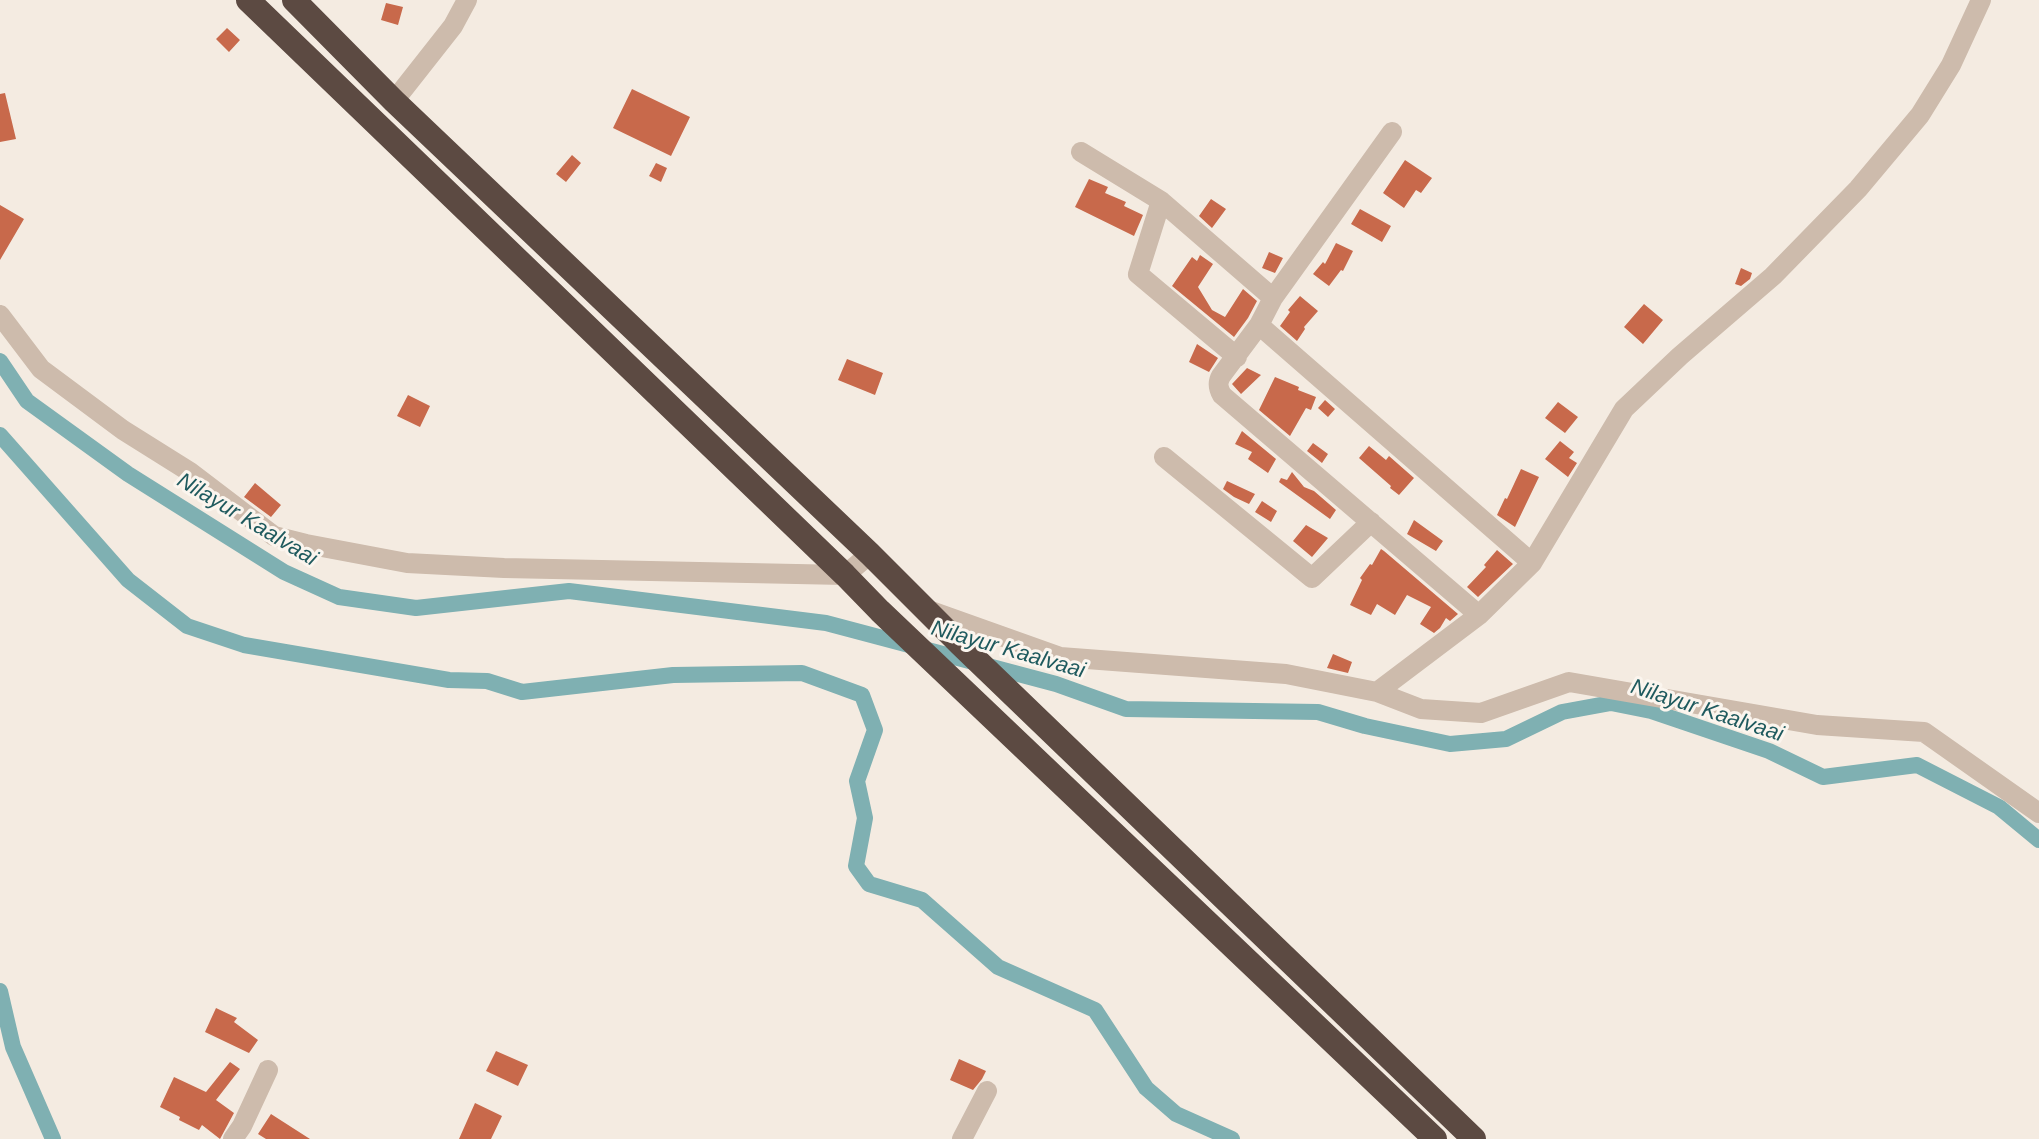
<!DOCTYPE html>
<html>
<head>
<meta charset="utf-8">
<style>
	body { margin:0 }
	canvas { display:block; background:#f4ebe1 }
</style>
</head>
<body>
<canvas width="2039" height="1139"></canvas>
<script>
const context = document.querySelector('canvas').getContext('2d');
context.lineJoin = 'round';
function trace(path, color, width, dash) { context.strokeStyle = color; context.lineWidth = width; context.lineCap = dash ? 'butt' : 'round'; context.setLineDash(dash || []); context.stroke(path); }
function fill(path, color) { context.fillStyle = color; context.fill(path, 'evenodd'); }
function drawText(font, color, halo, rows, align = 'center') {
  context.font = font + ' Arial,sans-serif'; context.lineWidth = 6; context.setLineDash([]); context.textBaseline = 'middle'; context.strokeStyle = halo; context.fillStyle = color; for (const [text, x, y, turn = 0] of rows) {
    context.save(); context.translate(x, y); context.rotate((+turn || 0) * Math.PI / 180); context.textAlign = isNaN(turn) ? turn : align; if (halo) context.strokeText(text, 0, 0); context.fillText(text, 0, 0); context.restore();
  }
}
trace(new Path2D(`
	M0 361 27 401 128 474 284 572 339 597 416 608 569 591 826 623 1056 684 1126 709 1318 712 1365 726 1450 744 1506 739 1562 712 1611 703 1651 711 1769 751 1823 777 1917 765 1999 807 2039 840
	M0 435 128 580 187 626 244 645 449 680 487 681 522 692 673 675 802 673 862 695 875 730 857 781 865 818 856 866 869 884 922 900 998 967 1095 1010 1146 1088 1176 1114 1232 1139
	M0 991 13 1047 53 1139`), '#7fb0b2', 16);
fill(new Path2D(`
	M386 3 403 7 398 25 381 20Z
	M227 28 240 40 229 52 216 39Z
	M632 89 690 117 671 156 613 128Z
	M5 93 16 139 0 142V94Z
	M572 155 581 163 566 182 556 174Z
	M1405 160 1432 178 1421 193 1416 190 1404 208 1383 193Z
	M656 163 667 168 661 182 649 176Z
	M1089 179 1108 187 1105 193 1126 202 1124 206 1143 215 1134 236 1075 207Z
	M1211 199 1226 209 1212 228 1199 216Z
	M0 205 24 219 0 260Z
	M1360 209 1391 226 1382 242 1351 224Z
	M1336 243 1353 251 1343 271 1341 270 1329 286 1313 274 1323 262 1325 264Z
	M1269 252 1283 258 1275 273 1262 268Z
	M1200 255 1213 264 1198 287 1212 310 1225 317 1243 289 1257 301 1248 318 1234 337 1172 286 1192 257 1197 261Z
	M1741 268 1752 273 1750 279 1741 286 1735 284Z
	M1300 296 1318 311 1304 327 1305 329 1297 341 1280 326 1290 312 1288 310Z
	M1644 304 1663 320 1643 344 1624 327Z
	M1197 344 1218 358 1209 372 1189 362Z
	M847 359 883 373 875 395 838 380Z
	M1247 368 1261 375 1241 394 1232 384Z
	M1275 377 1299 387 1298 390 1316 397 1311 410 1306 408 1290 436 1259 410Z
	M408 395 430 406 420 427 397 416Z
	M1325 400 1335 409 1328 417 1318 408Z
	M1558 402 1578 417 1565 433 1545 418Z
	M1242 431 1276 459 1268 473 1248 459 1252 452 1235 444Z
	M1560 441 1574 452 1569 458 1577 463 1568 477 1545 459Z
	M1313 443 1328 454 1322 463 1307 451Z
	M1369 446 1386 460 1389 456 1414 478 1399 495 1390 488 1391 486 1359 458Z
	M1521 469 1539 477 1515 527 1497 515 1505 498 1507 499Z
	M1292 472 1304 487 1314 491 1336 510 1330 519 1279 482 1281 478 1287 480Z
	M1227 481 1255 494 1249 504 1234 497 1223 489Z
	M255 483 281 505 271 517 244 497Z
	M1262 501 1277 511 1271 522 1255 512Z
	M1414 520 1443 541 1436 551 1407 534Z
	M1306 525 1328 538 1312 557 1293 541Z
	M1381 549 1384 551 1458 614 1450 621 1446 618 1440 628 1434 633 1420 624 1431 607 1407 595 1395 615 1377 604 1371 615 1350 605 1362 580 1360 578 1370 564 1372 565Z
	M1497 550 1513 564 1478 597 1467 587 1486 567 1484 565Z
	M1333 654 1352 662 1348 673 1327 668Z
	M216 1008 237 1018 234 1022 258 1040 249 1053 205 1032Z
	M496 1051 528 1065 518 1086 486 1071Z
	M959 1059 986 1071 982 1079 973 1090 950 1080Z
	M230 1062 240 1069 216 1100 234 1113 220 1139 202 1125 199 1130 179 1120 180 1117 160 1107 174 1077 206 1092Z
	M475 1103 502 1116 491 1139H459Z
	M271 1114 310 1139H266L258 1134Z`), '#c8694b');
trace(new Path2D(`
	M394 101 453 26 467 0
	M1392 132 1273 298 1259 325 1221 376C1217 383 1218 388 1222 395L1479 615
	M1081 152 1161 201 1273 298
	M1161 201 1138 274 1237 357
	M0 315 41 369 123 430 190 472 274 536 306 544 407 563 504 568 845 575 870 554
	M1259 325 1532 563
	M1164 457 1312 578 1371 522
	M928 610 1060 657 1286 674 1377 692 1421 709 1481 713 1569 682 1817 725 1924 732 2039 813
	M1377 692 1479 615 1532 563 1624 409 1680 356 1773 276 1858 189 1920 115 1951 65 1981 0
	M233 1139 242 1126 268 1070
	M962 1139 987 1091`), '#cdbbac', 20);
trace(new Path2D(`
	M248 0 845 575 880 611 1435 1139
	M294 0 394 101 870 554 960 644 1474 1139`), '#5c4a42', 24);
drawText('italic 22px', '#1f5a5e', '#fbf5ee', [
	["Nilayur Kaalvaai",247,520,31],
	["Nilayur Kaalvaai",1008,650,16],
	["Nilayur Kaalvaai",1707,711,18]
]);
</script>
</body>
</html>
